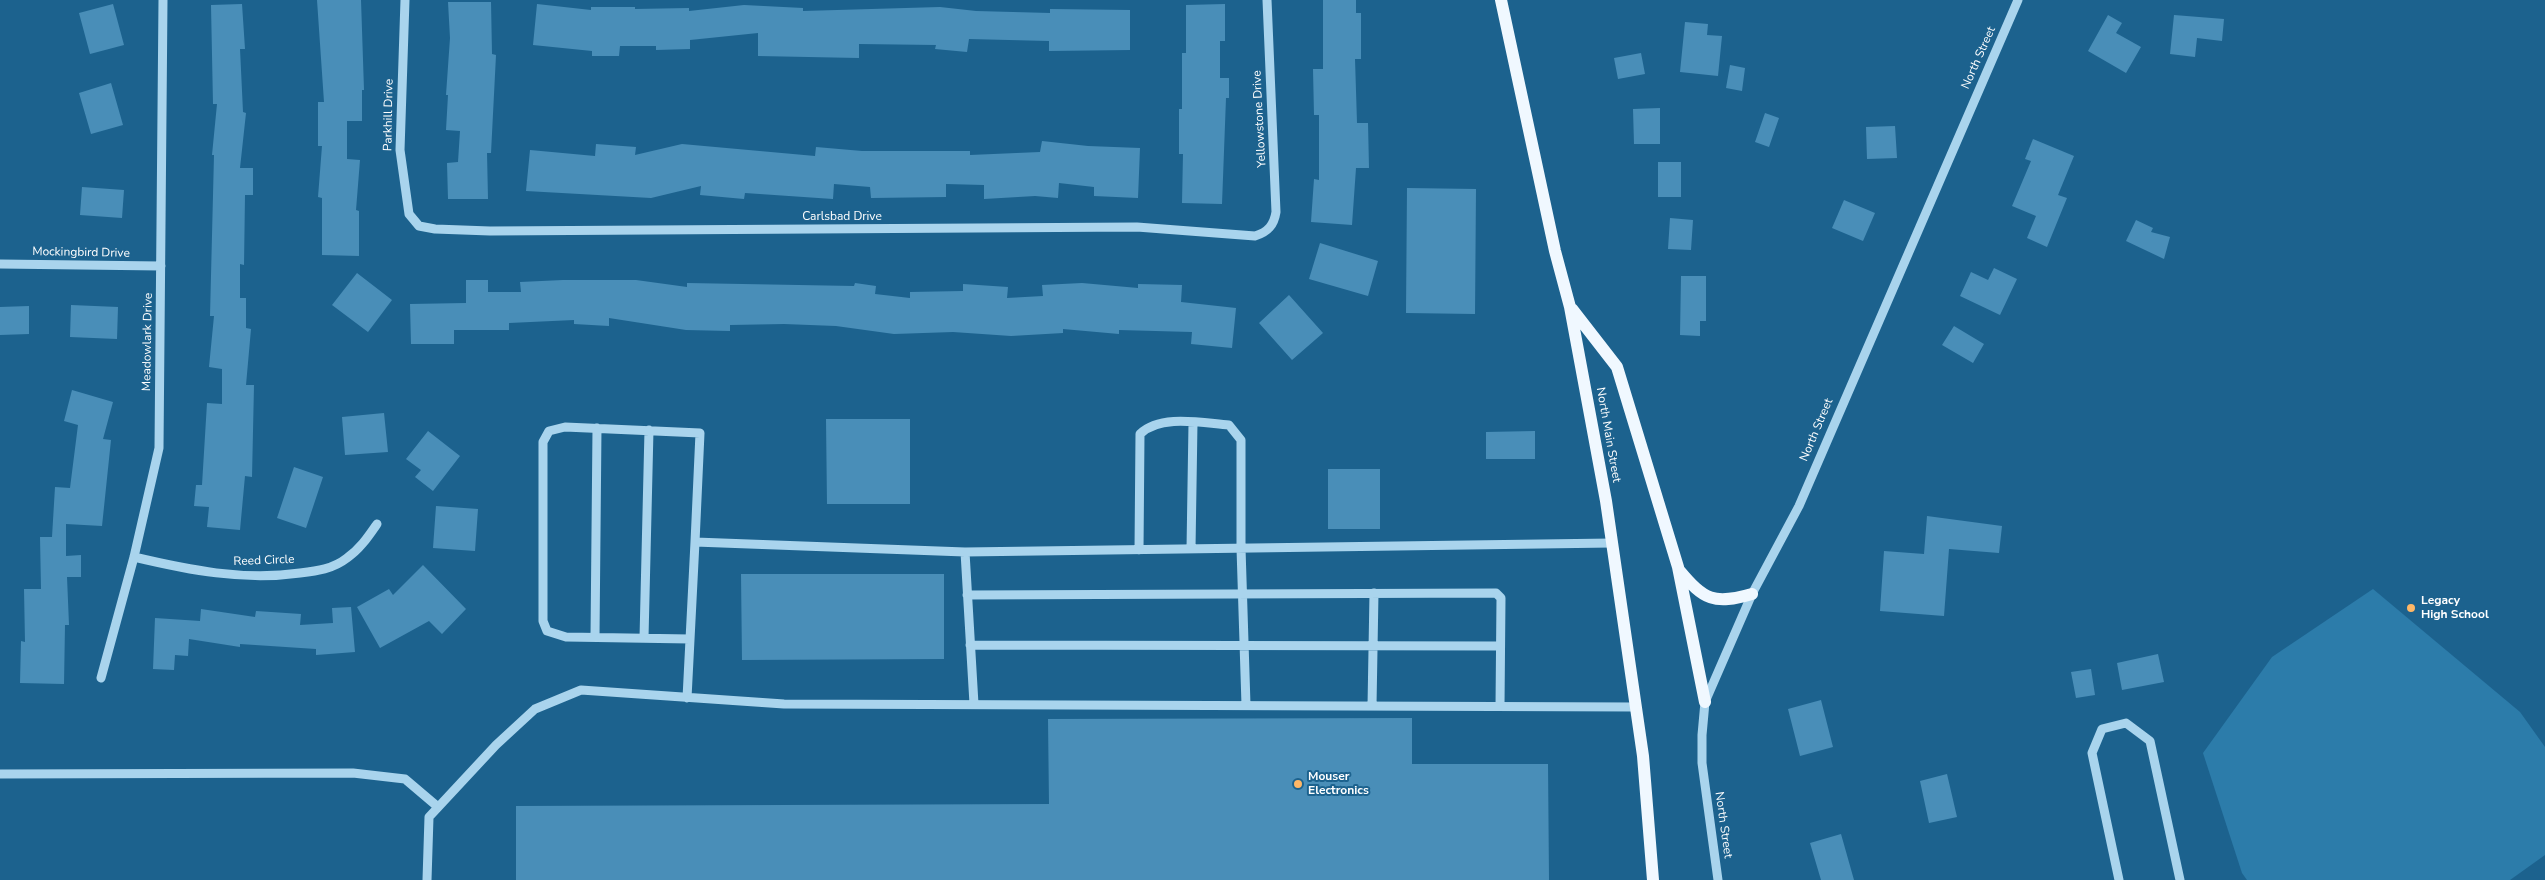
<!DOCTYPE html>
<html>
<head>
<meta charset="utf-8">
<style>
	body { margin:0 }
	canvas { display:block; background:#1c628e }
</style>
</head>
<body>
<canvas width="2545" height="880"></canvas>
<script>
const context = document.querySelector('canvas').getContext('2d');
context.lineJoin = 'round';
function fill(path, color) { context.fillStyle = color; context.fill(path, 'evenodd'); }
function trace(path, color, width, dash) { context.strokeStyle = color; context.lineWidth = width; context.lineCap = dash ? 'butt' : 'round'; context.setLineDash(dash || []); context.stroke(path); }
function drawText(font, color, halo, rows, align = 'center') {
  context.font = font + ' "Nunito Sans",sans-serif'; context.lineWidth = 4; context.setLineDash([]); context.textBaseline = 'middle'; context.strokeStyle = halo; context.fillStyle = color; for (const [text, x, y, turn = 0] of rows) {
    context.save(); context.translate(x, y); context.rotate((+turn || 0) * Math.PI / 180); context.textAlign = isNaN(turn) ? turn : align; if (halo) context.strokeText(text, 0, 0); context.fillText(text, 0, 0); context.restore();
  }
}
fill(new Path2D(`
	M2373 589 2520 712 2545 747V855L2510 880H2247L2242 873 2203 753 2272 657Z`), '#2c7caa');
fill(new Path2D(`
	M317 0H361L364 90H362V121H347V159L360 160 356 210 359 211V256L322 255V198L318 197 322 146H318V102H324Z
	M1323 0H1356V13H1361V59H1355L1357 123H1368L1369 168H1356L1352 225 1311 222 1314 179 1319 180V115H1314L1313 69H1323Z
	M448 2H491L492 54 496 55 491 153H487L488 199H448L447 163 458 162 460 131 446 130 448 95H446L450 38Z
	M113 4 124 45 90 54 79 13Z
	M242 4 245 49H240L243 112 246 113 240 168H253V195H245L244 265 240 264V298H246V328L251 329 246 385H254L252 477 245 476 240 530 207 527 209 507 194 506 196 485H202L207 403 222 404V369L209 367 214 316H210L214 155H212L217 104H213L211 5Z
	M537 4 591 10V7H635V9L689 8V11L744 5 803 8V11L940 7 976 11 1050 13V9L1130 10V50L1049 51V41L969 39 967 52 935 49 936 45 859 44V58L758 56V33L690 40V49L656 50V46H620L619 56H592V51L533 45Z
	M1225 4V41H1220V78H1229V98H1226L1222 204 1182 203 1183 154H1179V109H1182V53H1186V5Z
	M2108 15 2122 23 2116 33 2141 47 2126 73 2088 51Z
	M2174 15 2224 19 2222 41 2197 38 2195 57 2170 54Z
	M1685 22 1708 24 1707 35 1722 36 1718 76 1680 72Z
	M1641 53 1645 74 1618 79 1614 58Z
	M1730 65 1745 68 1742 91 1726 88Z
	M111 83 123 125 91 134 79 93Z
	M1660 108V144H1634L1633 109Z
	M1765 113 1779 118 1769 147 1755 142Z
	M1895 126 1897 158 1867 159 1866 127Z
	M2033 139 2074 156 2058 195 2067 198 2047 247 2027 238 2036 216 2012 206 2031 161 2025 159Z
	M1042 141 1088 146 1140 148 1138 198 1094 196V187L1059 183 1058 198 1035 196 984 199V185L946 184V197L871 198 870 187 834 184 833 199 745 193 744 199 700 195 701 186 651 198 526 191 530 150 595 156 596 144 636 147 635 155 682 144 815 156 816 147 862 151H970V155L1040 152Z
	M1658 162H1681V197H1658Z
	M82 187 124 190 122 218 80 215Z
	M1407 188 1476 189 1475 314 1406 313Z
	M1844 200 1875 213 1863 241 1832 228Z
	M1670 218 1693 220 1691 250 1668 249Z
	M2136 220 2153 228 2151 232 2170 237 2164 259 2126 241Z
	M1320 243 1378 261 1368 296 1309 279Z
	M1994 268 2017 279 2000 315 1960 296 1971 272 1988 280Z
	M357 273 392 300 368 332 332 305Z
	M1681 276H1706V321H1700V336L1680 335Z
	M466 280H488V292H521L520 282 563 280H636L687 287V283L854 286 855 283 876 286 875 294 910 298V292L963 291V284L1008 287 1007 298 1043 296 1042 285 1082 283 1138 288V284L1182 285 1181 302 1236 308 1232 348 1191 344 1192 332 1119 330V334L1063 329V333L1011 336 953 332 894 334 836 326 784 324 730 325V331L686 330 609 318V326L574 324V320L509 323V330H454V344H411L410 304 466 303Z
	M1289 295 1323 333 1292 360 1259 323Z
	M71 305 118 307 117 339 70 337Z
	M29 306V334L0 335V307Z
	M1954 326 1984 344 1973 363 1942 345Z
	M72 390 113 402 103 439 111 440 102 526 66 524V556L81 555V577H67L69 625H65L64 684 20 683 21 641 25 642 24 589H41L40 537H52L55 487 70 488 78 425 64 421Z
	M384 413 388 452 345 455 342 417Z
	M826 419H910V504H827Z
	M428 431 460 456 433 491 415 477 421 470 406 459Z
	M1535 431V459H1486V432Z
	M294 467 323 477 306 528 277 518Z
	M1328 469H1380V529H1328Z
	M436 506 478 509 475 551 433 548Z
	M1927 516 2002 526 1999 553 1949 549 1944 616 1880 611 1884 551 1924 554Z
	M423 565 466 609 442 634 429 621 380 648 357 607 389 589 393 595Z
	M741 574H944V659L742 660Z
	M351 607 355 652 316 655V649L240 644V647L189 639 188 656 175 655 174 670 153 669 155 618 200 621 201 609 255 617 256 611 301 614 300 625 333 623 332 608Z
	M2158 654 2164 682 2122 690 2117 663Z
	M2091 669 2095 695 2076 698 2071 672Z
	M1821 700 1833 747 1800 756 1788 709Z
	M1412 718V764H1548L1549 880H516V806L1049 804 1048 719Z
	M1947 774 1957 817 1929 823 1920 781Z
	M1841 834 1854 880H1821L1810 843Z`), '#498eb8');
trace(new Path2D(`
	M405 0 400 150 409 214 419 226 435 229 490 231 1137 227 1255 236C1268 232 1274 225 1276 212L1267 0
	M0 264 161 266
	M1191 549 1193 423
	M1139 550 1140 434C1160 414 1202 423 1229 425L1241 440V548L1246 705
	M134 557C189 570 243 581 300 573 317 571 333 569 347 558 360 549 368 537 377 524
	M967 595 1496 593 1501 598 1500 706
	M595 637 597 428
	M644 638 649 430
	M690 639 566 637 547 631 543 621V442L549 431 565 427 700 433 695 542
	M970 645 1500 646
	M101 678 134 557 159 448 163 0
	M687 698 695 542 965 552
	M974 704 965 552 1612 543
	M1372 706 1374 593
	M0 774 353 773 405 779 438 807
	M427 880 429 817 496 745 535 709 581 690 784 704 1636 707
	M1718 880 1702 763V735L1705 702 1752 594 1799 506 2018 0
	M2119 880 2092 753 2102 729 2126 723 2150 741 2180 880`), '#a9d4ed', 9);
trace(new Path2D(`
	M1501 0 1555 251 1570 307 1606 501 1643 756 1653 880
	M1572 309 1617 367 1678 567 1705 702
	M1679 570C1704 600 1714 605 1752 594`), '#f0f8ff', 12);
for (const [x, y, r, color] of [
	[2411,608,5,"#feb767"],
	[1298,784,5,"#feb767"]
]) { const dot = new Path2D(); dot.arc(x, y, r, 0, 2 * Math.PI); context.fillStyle = color; context.fill(dot); trace(dot, '#1c628e', 2); }
drawText('12px', '#fff', '#1c628e', [
	["North Street",1979,58,-66],
	["Parkhill Drive",389,115,-89],
	["Yellowstone Drive",1260,119,-93],
	["Carlsbad Drive",842,217],
	["Mockingbird Drive",81,253,1],
	["Meadowlark Drive",148,342,-89],
	["North Street",1817,430,-67],
	["North Main Street",1608,435,80],
	["Reed Circle",264,561,-2],
	["North Street",1723,825,82]
]);
drawText('bold 12px', '#fff', '#1c628e', [
	["Legacy",2421,601],
	["High School",2421,615],
	["Mouser",1308,777],
	["Electronics",1308,791]
], 'left');
</script>
</body>
</html>
